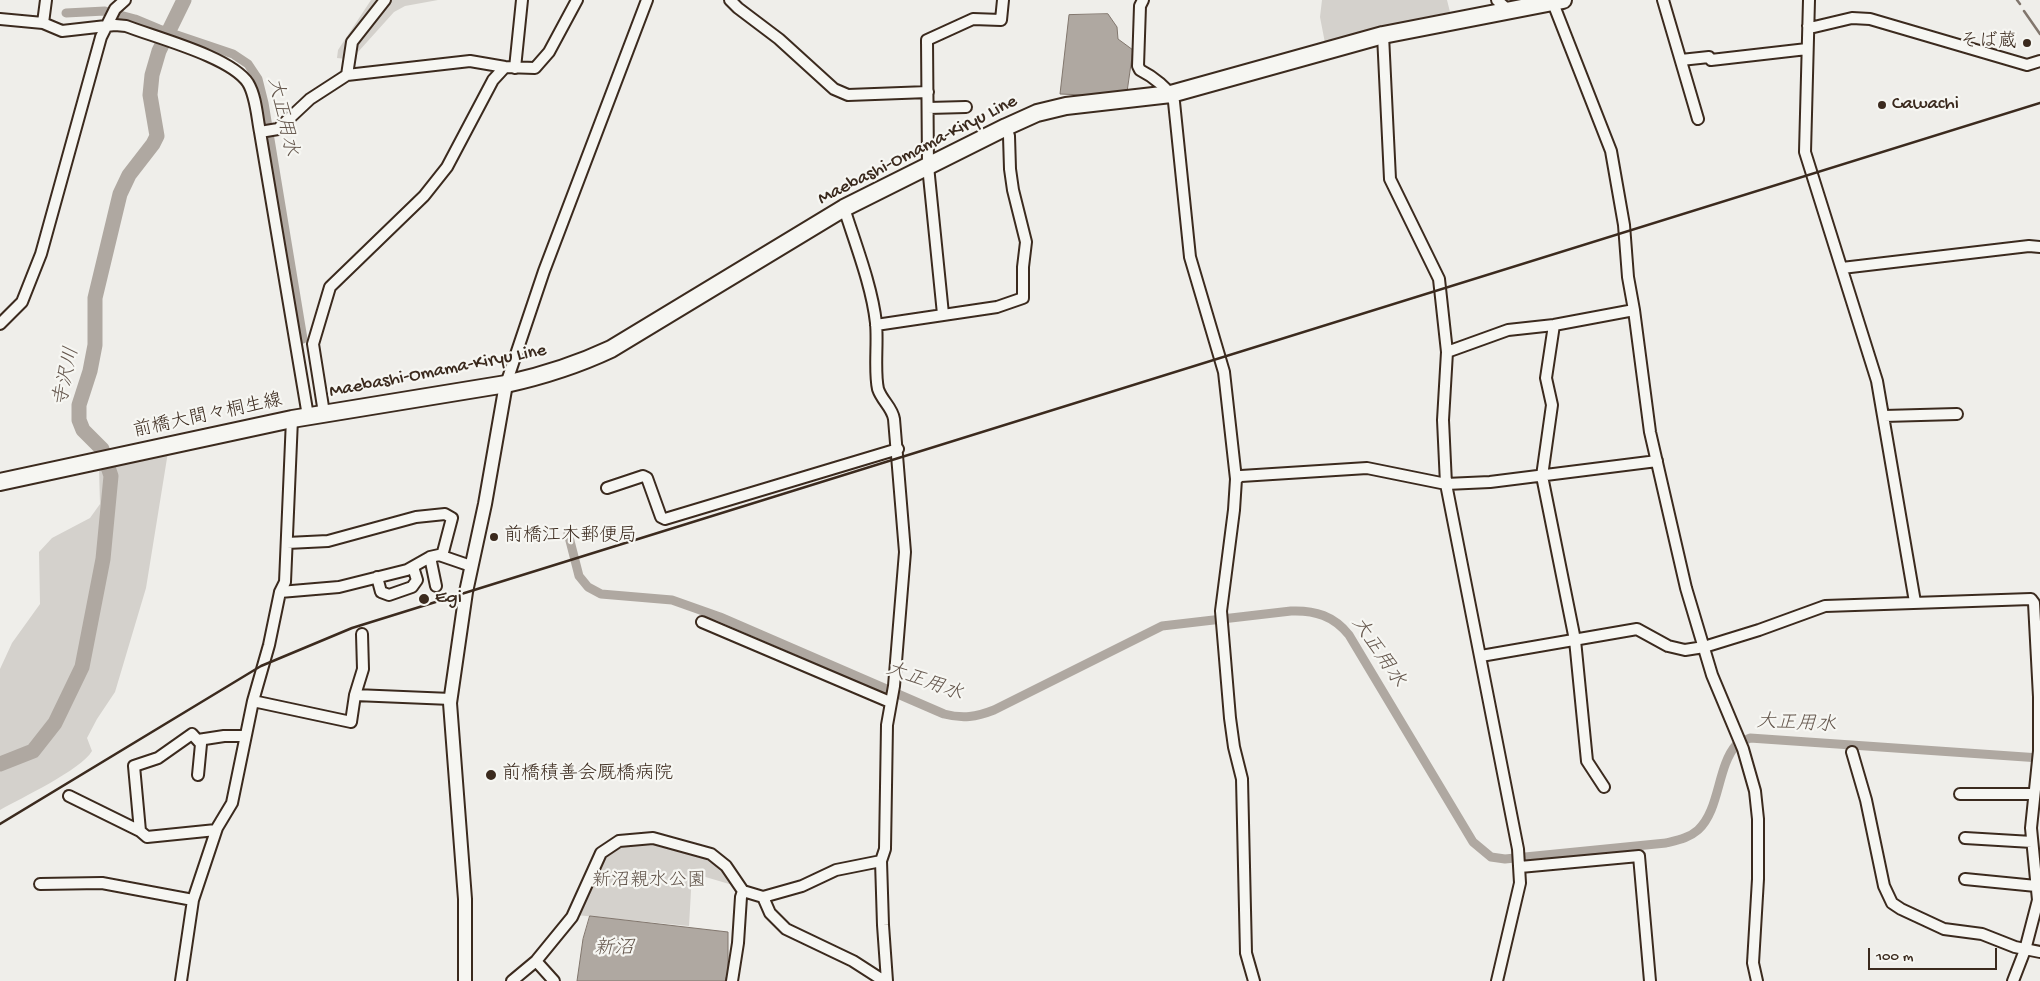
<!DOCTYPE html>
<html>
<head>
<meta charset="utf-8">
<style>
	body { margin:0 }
	#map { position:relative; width:2040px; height:981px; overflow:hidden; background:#efeeea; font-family:"Gochi Hand",sans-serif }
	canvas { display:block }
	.scale { position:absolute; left:1868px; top:948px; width:129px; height:22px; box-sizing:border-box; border:2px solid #3b2a1e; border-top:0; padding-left:6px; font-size:15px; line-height:18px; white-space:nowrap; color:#3b2a1e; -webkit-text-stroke:4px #f6f6f2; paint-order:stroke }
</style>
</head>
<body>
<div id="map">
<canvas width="2040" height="981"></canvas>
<div class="scale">100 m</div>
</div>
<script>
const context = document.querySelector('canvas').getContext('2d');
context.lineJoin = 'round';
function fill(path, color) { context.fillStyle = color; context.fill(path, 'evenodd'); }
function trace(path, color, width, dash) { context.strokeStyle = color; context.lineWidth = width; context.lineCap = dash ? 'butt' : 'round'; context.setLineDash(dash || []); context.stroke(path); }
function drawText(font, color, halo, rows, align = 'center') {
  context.font = font + ' "Gochi Hand","Klee One",sans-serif'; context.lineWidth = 4.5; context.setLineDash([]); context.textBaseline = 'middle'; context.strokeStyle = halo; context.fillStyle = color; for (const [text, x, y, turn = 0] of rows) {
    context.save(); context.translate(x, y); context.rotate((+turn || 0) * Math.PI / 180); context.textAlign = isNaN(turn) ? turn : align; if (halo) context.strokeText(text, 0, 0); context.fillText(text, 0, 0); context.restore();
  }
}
fill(new Path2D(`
	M371 0H438L405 6 394 12 358 52 356 60 337 58 338 50Z
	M1322 0H1447L1450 12 1402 22 1325 43 1320 17Z
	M168 452 146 588 115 692 97 719 87 738 92 751C81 770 21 798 0 810V669L12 643 40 604 39 552 52 538 90 518 100 504 99 469Z
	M653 842 710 857 724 868 736 886 692 873 689 926 576 915 603 855 621 845Z`), '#d4d1cc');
const water = new Path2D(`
	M1108 14 1117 27 1118 39 1133 50 1127 92 1085 95 1060 94 1069 15Z
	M590 916 728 932V972L725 981H577L583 939Z`);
fill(water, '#afa8a1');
trace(water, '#81766d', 1);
trace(new Path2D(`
	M2017 0 2020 4
	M2024 11 2040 34`), '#81766d', 2.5);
trace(new Path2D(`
	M66 13 105 11 135 19 159 29 233 54 248 64 258 79 264 103 303 339
	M568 533 579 576 588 587 601 594 672 600 720 617 944 714C963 719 976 717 994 710L1162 626 1291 611C1315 610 1334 616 1349 635L1473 842 1491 857 1505 859 1666 843C1678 840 1689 838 1698 830 1720 810 1717 767 1736 745 1739 742 1746 740 1750 738L2040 758`), '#afa8a1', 9);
trace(new Path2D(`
	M0 764 33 751 55 723 82 667 103 559 111 476 102 449 83 430 79 420V405L90 371 95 345V298L120 194 129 175 153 144 157 136 150 95 152 75 159 51 184 0`), '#afa8a1', 15);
const minor = new Path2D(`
	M730 0 738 8 779 39 834 89 848 95 928 92
	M1143 0 1140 6 1138 66 1140 70C1152 76 1170 89 1174 102L1190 257 1224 372 1236 479 1234 510 1221 611 1230 718 1234 747 1242 779 1246 953 1254 981
	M1497 0 1509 11
	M1663 0 1698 119
	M1809 0 1805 152 1877 381 1915 602
	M1553 3 1611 151 1624 225 1628 277 1634 310 1650 432 1686 588 1712 675 1743 749 1755 791 1758 819V879L1753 963 1757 981
	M0 19 43 23 62 31 115 25 126 26C157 38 231 57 248 83 256 96 257 117 260 132L308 416
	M43 23 46 0
	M1808 26 1814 27 1852 18 1870 19 2027 65 2040 61
	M1383 35 1390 179 1439 279 1447 352 1443 420 1446 484 1518 849 1520 883 1497 981
	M1681 60 1709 57 1711 60 1807 49
	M515 68 522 0
	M347 75 352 42 385 0
	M928 108 966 107
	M260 132 278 129 310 99 347 75 470 61 505 67 535 68 549 52 577 0
	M844 208C855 243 872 286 876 323 878 343 874 371 878 389 882 401 892 407 894 419L905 552 894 686 887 725 885 849 881 861 883 925 887 981
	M1842 268 2029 246 2040 247
	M943 314 928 166 927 40 973 19 1001 20 1003 0
	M0 324 22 302 41 254 101 37 115 9 125 0
	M876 325 997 307 1023 298V267L1026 242 1013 190 1010 169 1009 136 1006 127
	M1554 325 1546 378 1552 405 1542 476 1575 640 1587 761 1604 787
	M1447 352 1508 330 1554 325 1634 310
	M506 384 544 271 647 0
	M324 413 313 344 330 287 424 196 447 167 493 80 505 67
	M1884 416 1957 414
	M1236 479 1241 476 1367 468 1446 484 1490 482 1657 461
	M607 488 643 476 647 478 661 517 665 519 898 449
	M287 543 328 541 416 517 445 514 452 518 442 556
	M430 557 436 586
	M377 577 381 592 389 595 412 587 417 580 413 567
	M280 592 339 587 407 570 430 557 439 555 471 566
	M702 622 890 702
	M1481 656 1637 629 1668 646 1685 650 1704 647 1759 630 1825 606 2031 599 2034 603 2039 697V751L2031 828 2038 900 2025 950 2013 981
	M355 695 451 699
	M253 701 351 722 355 695 363 669 362 634
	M198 740 224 736H245
	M1852 752 1866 800 1884 886 1892 903 1901 909 1944 929 1982 934 2015 947 2040 952
	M1960 794H2034
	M69 796 140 831 147 837 216 830
	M140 831 134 766 158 758 192 734 201 744 198 775
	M1965 838 2032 842
	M1520 867 1639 856 1650 981
	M1965 879 2036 886
	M40 884 102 883 193 900
	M763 897 770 913 786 929 853 961 884 981
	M536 961 554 981
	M181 981 193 900 217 828 232 803 253 701 269 645 280 592 285 582 292 419
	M512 981 536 961 572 917 601 853 619 841 653 838 711 854 726 866 743 891 763 897 802 886 836 870 881 861
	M732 981 738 943 741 897 743 891`);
const tertiary = new Path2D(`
	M465 981V899L450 703 466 592 485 504 506 384`);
const primary = new Path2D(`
	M0 482 292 419 506 384C542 376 577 365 611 349L844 208 1006 127 1037 113 1066 106 1171 94 1383 35 1563 0`);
trace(minor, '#3b2a1e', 14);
trace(tertiary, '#3b2a1e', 16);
trace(primary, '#3b2a1e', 20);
trace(minor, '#f6f6f2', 10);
trace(tertiary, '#f6f6f2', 12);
trace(primary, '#f6f6f2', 16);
trace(new Path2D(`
	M0 824 261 666 352 628 2040 103`), '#3b2a1e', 2.5);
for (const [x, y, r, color] of [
	[2027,43,5,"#3b2a1e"],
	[1882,105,5,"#3b2a1e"],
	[494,537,5,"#3b2a1e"],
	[424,599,6,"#3b2a1e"],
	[491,775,6,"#3b2a1e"]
]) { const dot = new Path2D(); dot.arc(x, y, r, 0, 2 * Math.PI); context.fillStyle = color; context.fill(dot); trace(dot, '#f6f6f2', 2); }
drawText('19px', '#3b2a1e', '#f6f6f2', [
	["そば蔵",2017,43,"right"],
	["Cawachi",1892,105],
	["前橋江木郵便局",504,537],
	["Egi",435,599],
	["前橋積善会厩橋病院",502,775]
], 'left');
drawText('19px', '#3b2a1e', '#f6f6f2', [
	["Maebashi-Omama-Kiryu Line",918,151,-27],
	["Maebashi-Omama-Kiryu Line",438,372,-11],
	["前橋大間々桐生線",208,417,-12]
]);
drawText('19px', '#61544a', '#f6f6f2', [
	["新沼親水公園",649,882]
]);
drawText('italic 20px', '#64564c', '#f6f6f2', [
	["大正用水",281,117,77],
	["寺沢川",68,377,-78],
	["大正用水",1377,653,56],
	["大正用水",924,683,20],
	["大正用水",1796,725,3],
	["新沼",614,950]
]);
</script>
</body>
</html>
